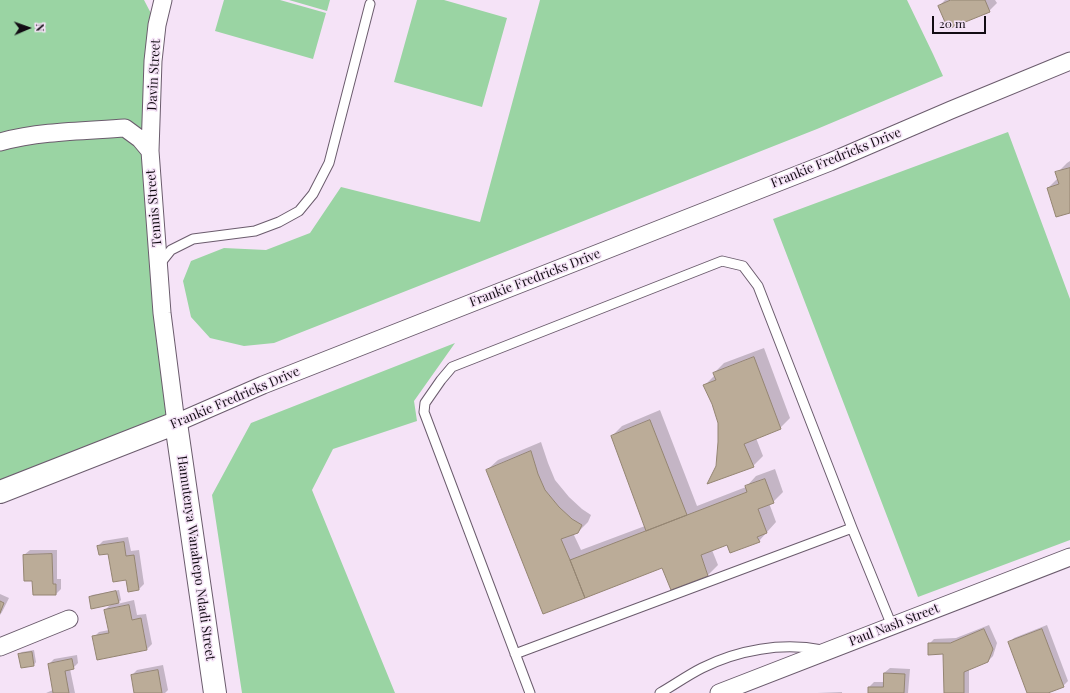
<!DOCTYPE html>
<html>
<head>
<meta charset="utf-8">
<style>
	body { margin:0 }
	#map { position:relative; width:1070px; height:693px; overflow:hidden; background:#f5e3f7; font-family:"Playfair Display",serif }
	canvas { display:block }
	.north { position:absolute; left:8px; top:8px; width:40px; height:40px; -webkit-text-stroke:3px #f5e3f7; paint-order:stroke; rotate:88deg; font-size:11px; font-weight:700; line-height:16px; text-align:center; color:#120c13 }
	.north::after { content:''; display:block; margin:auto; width:14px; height:18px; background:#120c13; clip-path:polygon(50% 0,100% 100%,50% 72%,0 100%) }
	.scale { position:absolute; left:932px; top:16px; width:54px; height:18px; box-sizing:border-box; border:2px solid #120c13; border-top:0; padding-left:5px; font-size:12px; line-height:14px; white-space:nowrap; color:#120c13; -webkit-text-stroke:3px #f5e3f7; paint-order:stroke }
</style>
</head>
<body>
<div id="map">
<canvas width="1070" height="693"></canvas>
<div class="north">N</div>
<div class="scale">20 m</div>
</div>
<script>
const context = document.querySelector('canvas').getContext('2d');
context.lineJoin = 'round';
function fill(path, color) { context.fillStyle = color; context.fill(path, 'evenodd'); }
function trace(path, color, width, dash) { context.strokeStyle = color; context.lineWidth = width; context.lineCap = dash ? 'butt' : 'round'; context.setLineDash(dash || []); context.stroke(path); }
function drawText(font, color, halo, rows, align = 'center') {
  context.font = font + ' "Playfair Display",serif'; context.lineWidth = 3; context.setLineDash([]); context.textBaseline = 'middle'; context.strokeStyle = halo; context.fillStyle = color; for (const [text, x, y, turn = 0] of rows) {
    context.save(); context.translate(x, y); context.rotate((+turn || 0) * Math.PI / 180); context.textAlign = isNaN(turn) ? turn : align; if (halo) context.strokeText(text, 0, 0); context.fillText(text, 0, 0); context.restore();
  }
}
fill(new Path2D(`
	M0 0H144L157 25 150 151 176 423 0 492Z
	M224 0H280L326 13 313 59 215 31Z
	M289 0H330L327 11Z
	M417 0H444L507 18 482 107 394 82Z
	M540 0H907L933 54 943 76 817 129 274 343 244 346 210 338 191 317 183 281 191 261 224 248 266 250 310 233 341 187 480 222Z
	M1008 132 1070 299V540L918 597 773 219Z
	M455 343 414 401 417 421 333 449 312 490 395 693H242L212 495 251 423Z`), '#9ad4a3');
fill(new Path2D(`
	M945 0H995L997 3 989 11 939 6Z
	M1070 161V212L1048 188 1058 178 1057 173 1067 163Z
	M764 348 790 418 780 428 756 438 763 456 753 466H717L720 442 719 423 713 404 704 386 715 375 714 373 724 363Z
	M660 410 697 506 746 487 756 476 775 469 783 492 773 502 769 503 776 522 759 541 727 544 712 550 718 565 708 575 671 589 663 567 544 613 487 470 498 460 541 442 548 463 555 480 569 497 582 509 591 515 588 522 578 532 573 533 581 550 645 526 612 436 622 426Z
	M128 537 131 551 139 550 144 584 139 589 127 579 109 552 98 546 103 541Z
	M30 550H57V579H61V589L56 594 33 580 24 555Z
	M119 590 121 600 117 604 134 600 137 615 146 614 152 644 147 649 98 658 94 637 99 632 109 630 105 610 111 604 90 597 92 595Z
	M0 594 9 598 2 612 0 615Z
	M989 625 997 643 993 656 988 661 969 669V693H945L944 653 929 644 934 639 956 638Z
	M1047 625 1068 681 1063 686 1045 693H1028L1009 643 1014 638Z
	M34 650 36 662 34 665 19 654 22 652Z
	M77 655 78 663 73 668 70 669 75 693H46L53 690 49 664 54 659Z
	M163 665 168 690 165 693H135L132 675 137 670Z
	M890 668 910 669 908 693H869V687L874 682H884V673Z
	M842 692V693H816H817Z`), '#0003');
const building = new Path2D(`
	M951 0H985L990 12 948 29 938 6Z
	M1070 168V213L1056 217 1047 188 1059 184 1055 172Z
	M754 357 781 429 744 444 754 467 707 484 716 466 718 442V423L712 404 703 385 716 380 713 373Z
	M650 420 687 515 646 531 611 436Z
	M531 451 538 474 545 490 559 507 572 519 582 525 578 533 561 539 570 560 585 598 543 614 486 470Z
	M765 479 774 503 758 509 767 533 757 537 760 542 730 553 727 545 701 555 708 576 671 590 662 568 585 598 570 560 747 492 745 486Z
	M124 542 126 556 134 555 139 590 128 592 126 580 113 582 108 554 99 555 97 546Z
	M52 554 53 584H56V595H33L32 581H24L23 555Z
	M116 591 119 603 91 609 89 597Z
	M0 601 4 603 0 613Z
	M129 605 132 620 141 618 147 650 97 660 92 636 109 633 104 610Z
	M984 629 993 649 988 662 964 672V693H944L943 654 928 655V643H950Z
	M1042 629 1064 687 1048 693H1027L1008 642Z
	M32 652 34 666 21 668 18 654Z
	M72 659 74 669 65 671 69 693H53L48 664Z
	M158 670 162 693H134L131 675Z
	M884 673 905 674 904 693H868V687H883Z`);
fill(building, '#bbac98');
trace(building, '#948572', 1);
const service = new Path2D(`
	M159 265 171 250 193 239 255 231 279 222 299 211 313 194 329 163 370 4
	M515 654 852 528
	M530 693 424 412 425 403 441 380 452 367 722 261 743 266 758 286 852 528 892 626
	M660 693C674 685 688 675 702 668 738 650 782 642 822 650`);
const minor = new Path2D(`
	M0 142C41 131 84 131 125 128L140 139 150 151 162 313 176 423 263 385 830 162 951 110 1070 61
	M150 151 153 61 157 25 163 0
	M0 647 69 619
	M719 693 1070 557`);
const tertiary = new Path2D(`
	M0 492 176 423 215 693`);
trace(service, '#6b5c6d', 11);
trace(minor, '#6b5c6d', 19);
trace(tertiary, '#6b5c6d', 24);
trace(service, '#fff', 9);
trace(minor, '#fff', 17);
trace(tertiary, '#fff', 22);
drawText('13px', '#120c13', '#f5e3f7', [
	["Davin Street",154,75,-87],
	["Frankie Fredricks Drive",836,158,-22],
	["Tennis Street",154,208,-95],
	["Frankie Fredricks Drive",535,278,-21],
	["Frankie Fredricks Drive",235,398,-23],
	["Hamutenya Wanahepo Ndadi Street",196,558,82],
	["Paul Nash Street",894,625,-21]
]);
</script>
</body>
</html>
